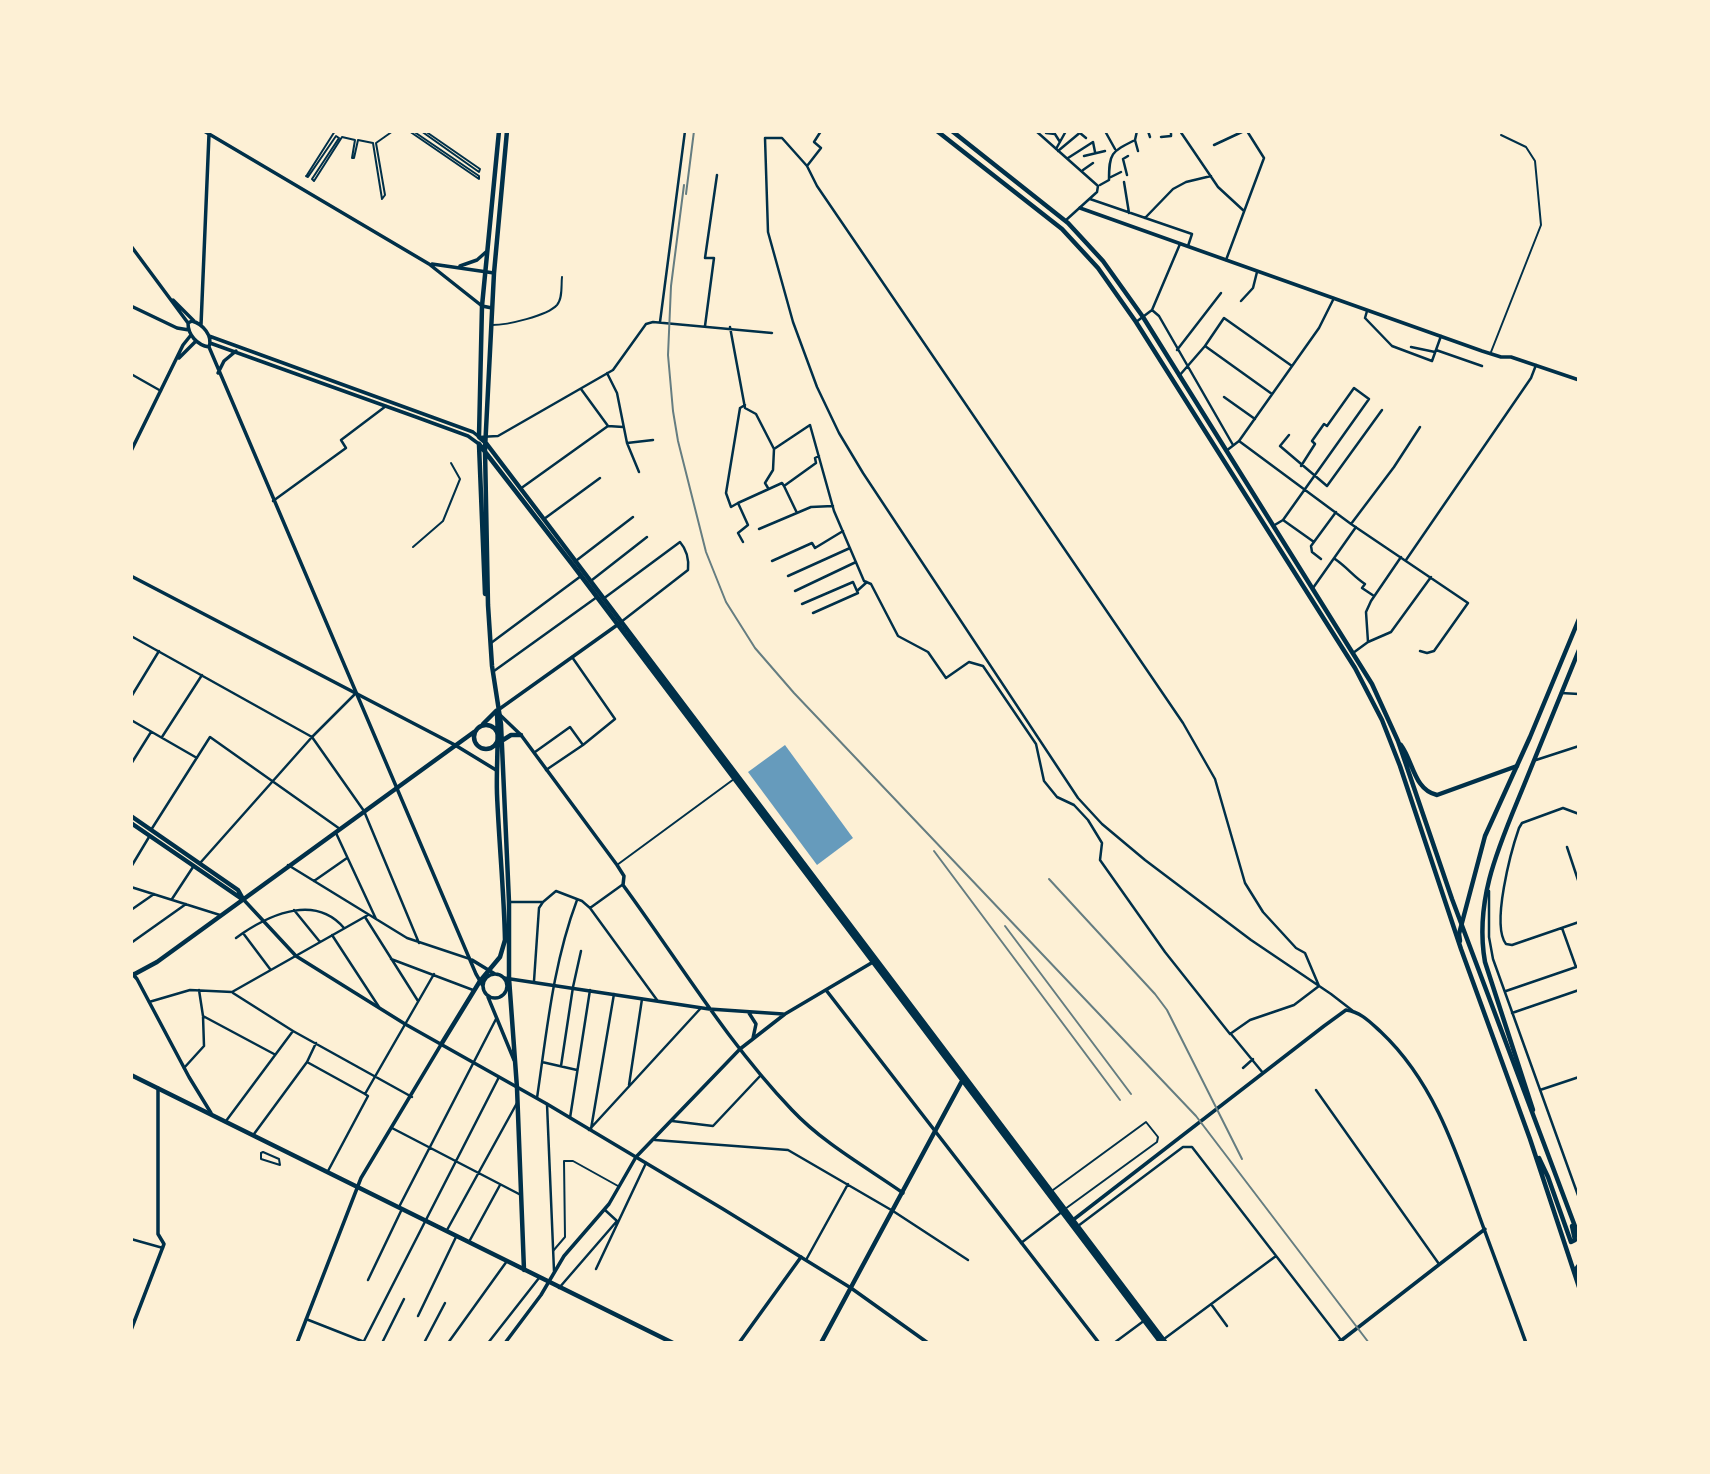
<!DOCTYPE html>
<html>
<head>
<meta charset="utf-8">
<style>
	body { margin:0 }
	#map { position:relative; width:1710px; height:1474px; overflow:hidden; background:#fdf0d5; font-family:"IBM Plex Sans",sans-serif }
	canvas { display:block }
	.frame { position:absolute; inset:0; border:133px solid #fdf0d5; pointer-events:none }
</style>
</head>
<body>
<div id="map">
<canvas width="1710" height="1474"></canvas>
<div class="frame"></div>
</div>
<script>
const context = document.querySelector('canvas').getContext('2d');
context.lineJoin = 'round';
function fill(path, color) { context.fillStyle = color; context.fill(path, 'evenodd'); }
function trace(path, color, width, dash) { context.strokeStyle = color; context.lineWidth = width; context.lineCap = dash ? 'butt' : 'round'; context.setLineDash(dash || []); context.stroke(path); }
fill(new Path2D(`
	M785 745 853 838 817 865 748 772Z`), '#669bbc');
trace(new Path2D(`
	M492 325C507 325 547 316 557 305 563 298 561 285 562 277
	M1491 352 1541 225 1535 161 1526 147 1501 135
	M617 865 734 779
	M1053 1190 1146 1122 1158 1137 1157 1142 1065 1209
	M553 1251 565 1237 564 1161H573L618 1186`), '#003049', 2);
trace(new Path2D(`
	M409 131 479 179V176L413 131
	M421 131 479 172 480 169 425 131
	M307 175 335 131
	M306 176 308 177 336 136 339 138 312 179 314 181 342 137 355 140 352 158H354L358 140 373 143 382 199 385 195 376 143 393 131
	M413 547 443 521 460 479 451 463
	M263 1152 279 1159 280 1165 261 1159V1153Z`), '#003049', 2);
trace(new Path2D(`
	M1036 131 1098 186 1097 192 1065 221
	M1053 131 1060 142
	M1105 131 1115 149
	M1148 131 1150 137
	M1180 131 1218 187 1244 211
	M1046 133 1055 134
	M1080 133 1086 138
	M1161 137 1171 136V132L1175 131
	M1135 140 1138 151
	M1214 145 1244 131
	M1056 149 1066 131
	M1058 151 1082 131
	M1084 156 1105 151
	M1068 158 1093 142 1095 152
	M807 166 782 138H765L768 232 793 322 817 387 839 433 863 473 1078 798 1102 824 1145 860 1251 940 1331 994 1353 1011
	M1083 170 1093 163
	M1127 175 1123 159 1128 156
	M1109 178 1121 172
	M1124 182 1129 213
	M1100 185 1109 180C1109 153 1111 152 1135 140L1137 131
	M1090 199 1192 234 1188 246
	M1145 218 1173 189 1186 182 1211 176
	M1226 260 1264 158 1247 131
	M1241 301 1253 288 1257 272
	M1152 310 1159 316 1233 445
	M1367 311 1365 318 1392 346 1432 361 1441 336
	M660 322 685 131
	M1136 322 1152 310 1180 244
	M705 326 714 258H705L717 175
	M730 327 745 408 756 414 774 449 810 425 834 511 864 581 871 584 898 636 928 652 946 678 969 662 983 666 1036 744 1044 781 1057 797 1074 805 1088 820 1102 843 1100 860 1165 952 1230 1034 1250 1020 1294 1005 1319 986 1305 953 1296 948 1263 912 1245 883 1215 779 1183 723 817 186 807 166 821 148 814 142 821 131
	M1205 346 1224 318 1292 366
	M1411 347 1435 352
	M1177 350 1221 293
	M1436 350 1482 366
	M607 373 617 393 627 443 639 472
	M131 374 161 391
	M1179 376 1205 346 1272 394
	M581 389 608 426
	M1224 397 1255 419
	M1289 435 1280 446 1327 486 1382 410
	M479 437 498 436 613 370 646 324 653 322 772 333
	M1239 441 1351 524 1468 603 1434 651 1427 653 1420 651
	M627 443 653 440
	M1226 451 1239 441 1319 328 1334 298
	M768 488 765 483 773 470 774 449
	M520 489 608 426 623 427
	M273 501 346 448 341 440 386 406
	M738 503 731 507 726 493 740 408 745 405
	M797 513 784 486 816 463 815 458 819 456
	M544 519 600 478
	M1283 520 1314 542
	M1351 524 1394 467 1420 427
	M1273 526 1283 520 1369 399 1354 388 1327 426 1324 424 1312 441 1315 444 1301 466
	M759 529 811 507 833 506
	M743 542 738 533 748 525 738 503 782 483 784 486
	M1321 559 1312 552 1311 546 1336 512
	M1335 559C1348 568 1353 576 1365 584L1362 588 1374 596
	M577 560 633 517
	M1406 560 1531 378 1536 365
	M772 561 812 543 815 548 843 531
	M788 576 850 548
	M592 580 647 537
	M1313 588 1356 527
	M795 591 856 562
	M603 599 680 542C687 550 689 560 688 570L621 622
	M802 604 853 582 857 591
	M813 613 858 593 857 591 867 582
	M131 636 312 737 364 811 419 943
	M1368 642 1391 632 1431 577
	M491 643 581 576
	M1353 653 1368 642 1366 612 1371 601 1401 557
	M494 671 597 597
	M1561 693 1579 694
	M131 697 159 651
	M131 720 197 758
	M162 737 202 675
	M535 752 570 727 583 745 615 719 572 657
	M1536 760 1579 746
	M131 764 151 732
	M546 770 583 745
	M1579 814 1563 808 1522 823 1519 828C1511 851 1491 925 1506 944L1512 945 1579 922
	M151 830 210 737 340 829
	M336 833 376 919
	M1567 847 1579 883
	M201 862 312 737 355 694
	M288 865 407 938 470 959
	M131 867 149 837
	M314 881 347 858
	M131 887 220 915
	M1489 891V937L1493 959 1579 1198
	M172 899 193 867
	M511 902H543L556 891 582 901 590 908 657 1000
	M590 908 622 885
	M131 910 154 894
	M294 910 320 942
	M365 917 418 1001
	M1562 928 1576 967
	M332 935 379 1007
	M236 938 243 933
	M131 943 186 904
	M391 959 473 990
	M270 969 243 933C273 913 316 895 344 928
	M534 981 539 908 543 902
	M1506 991 1579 966
	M233 993 293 1031 412 1097
	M149 1002 190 990 232 992 368 915
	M1512 1013 1579 990
	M203 1016 274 1054
	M1231 1034 1263 1073
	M307 1062 365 1094
	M542 1062 577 1070
	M561 1066 573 987 581 951
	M184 1068 204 1046 203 1016 199 990
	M1243 1068 1253 1059
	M629 1085 642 999
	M1316 1090 1439 1264
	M1540 1090 1579 1077
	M537 1098C547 1030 553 964 577 900
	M547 1104 554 1271
	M570 1118 590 990
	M226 1121 293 1031
	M672 1121 713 1126 761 1075
	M392 1128 519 1194
	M591 1129 614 994
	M589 1130 700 1009
	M254 1134 307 1062 316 1043
	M655 1140 788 1150 893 1211 968 1260
	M328 1171 368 1096 365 1094 434 974
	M399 1207 496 1019
	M1078 1226 1183 1147H1192L1341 1340
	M447 1230 517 1103
	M131 1239 163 1248
	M470 1240 500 1185
	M1021 1243 1063 1211
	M806 1260 848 1184
	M596 1269 646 1163
	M368 1280 401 1211
	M559 1288 617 1221 605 1210
	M1211 1304 1227 1326
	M418 1316 456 1237
	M306 1319 367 1343
	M1164 1339 1276 1256
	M364 1341 499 1077
	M382 1343 404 1299
	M424 1343 445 1303
	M448 1343 507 1261
	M488 1343 539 1278
	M1114 1343 1145 1320`), '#003049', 2.5);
trace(new Path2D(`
	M1080 208 1482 351 1501 357H1511L1579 380
	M131 576 455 745 496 770
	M499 714 521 735 617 865 624 876 623 885C678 960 727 1042 792 1110 823 1143 866 1167 903 1193
	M504 978 709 1009 783 1014
	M826 990 1099 1343
	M749 1013 756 1024 753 1038
	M1073 1220 1324 1026 1346 1010C1361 1012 1370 1022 1381 1032 1434 1082 1456 1151 1480 1218 1495 1259 1511 1301 1526 1343
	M131 1330 164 1244 158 1234V1088
	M505 1343 541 1295 564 1256 609 1204 636 1157 740 1049 785 1014 873 962
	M739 1343 801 1257
	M1338 1343 1485 1229`), '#003049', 3.5);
trace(new Path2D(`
	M204 131 429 264 482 306 492 308
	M131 246 188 323
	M432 264 494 273
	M460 266 477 260 486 252
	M173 300 194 321
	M131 306 177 328 189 330
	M192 321C203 324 213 336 209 347 197 345 188 335 188 323Z
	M201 325 209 134
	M209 336 473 432 478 436
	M210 343 416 417 468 436 479 444
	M209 347 476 974 483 986
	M179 358 196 341
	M218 373 224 361 236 351
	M131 451 183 345 191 335
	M498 710 620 623
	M243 899 296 956 405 1024 547 1104 723 1209 851 1288 928 1343
	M472 960 495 974
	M131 972 137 979 189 1077 211 1113
	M483 986a12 12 0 1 1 24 0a12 12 0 1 1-24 0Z
	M488 997 514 1060
	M297 1343 361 1178 442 1043`), '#003049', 3.5);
trace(new Path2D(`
	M507 131 494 273 485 449 488 605 492 666 501 724 509 902V978L517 1088 524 1270
	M479 436 482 306 499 131
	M479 437 486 443 543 518 1166 1343
	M479 444 572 564 1161 1343
	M479 445 485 594
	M483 724 496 711
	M474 737a12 12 0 1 1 24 0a12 12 0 1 1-24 0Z
	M503 740 511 735H521
	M131 816 238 890 243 899
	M131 823 242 899
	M1460 941 1459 934 1485 836 1530 737 1579 619
	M131 976 157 962 474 732
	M442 1043 480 981 500 957 505 940C504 892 499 843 497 794 496 767 499 741 497 714
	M1533 1110 1485 962C1474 900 1499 846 1522 790 1541 744 1560 697 1579 650
	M821 1343 962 1081`), '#003049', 4.5);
trace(new Path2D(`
	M937 131 1062 229 1098 268 1136 322 1355 668 1382 720 1400 766 1461 949 1530 1139 1579 1287
	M952 131 1068 223 1103 261 1143 317 1372 684 1398 741 1452 899 1579 1237
	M1401 745C1413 761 1414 790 1437 795L1517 766
	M131 1075 673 1343
	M1539 1158 1548 1177 1571 1242 1575 1240 1572 1226
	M1579 1265 1576 1269 1579 1276`), '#003049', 4.5);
trace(new Path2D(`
	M684 185 671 286 668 355 673 411 678 441 706 552 726 602 755 648 794 693 1196 1116 1369 1343
	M686 194 694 131
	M934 851 1120 1100
	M1049 879 1155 994 1167 1010 1242 1159
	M1005 926 1131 1094`), '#657d81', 2);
</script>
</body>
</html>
